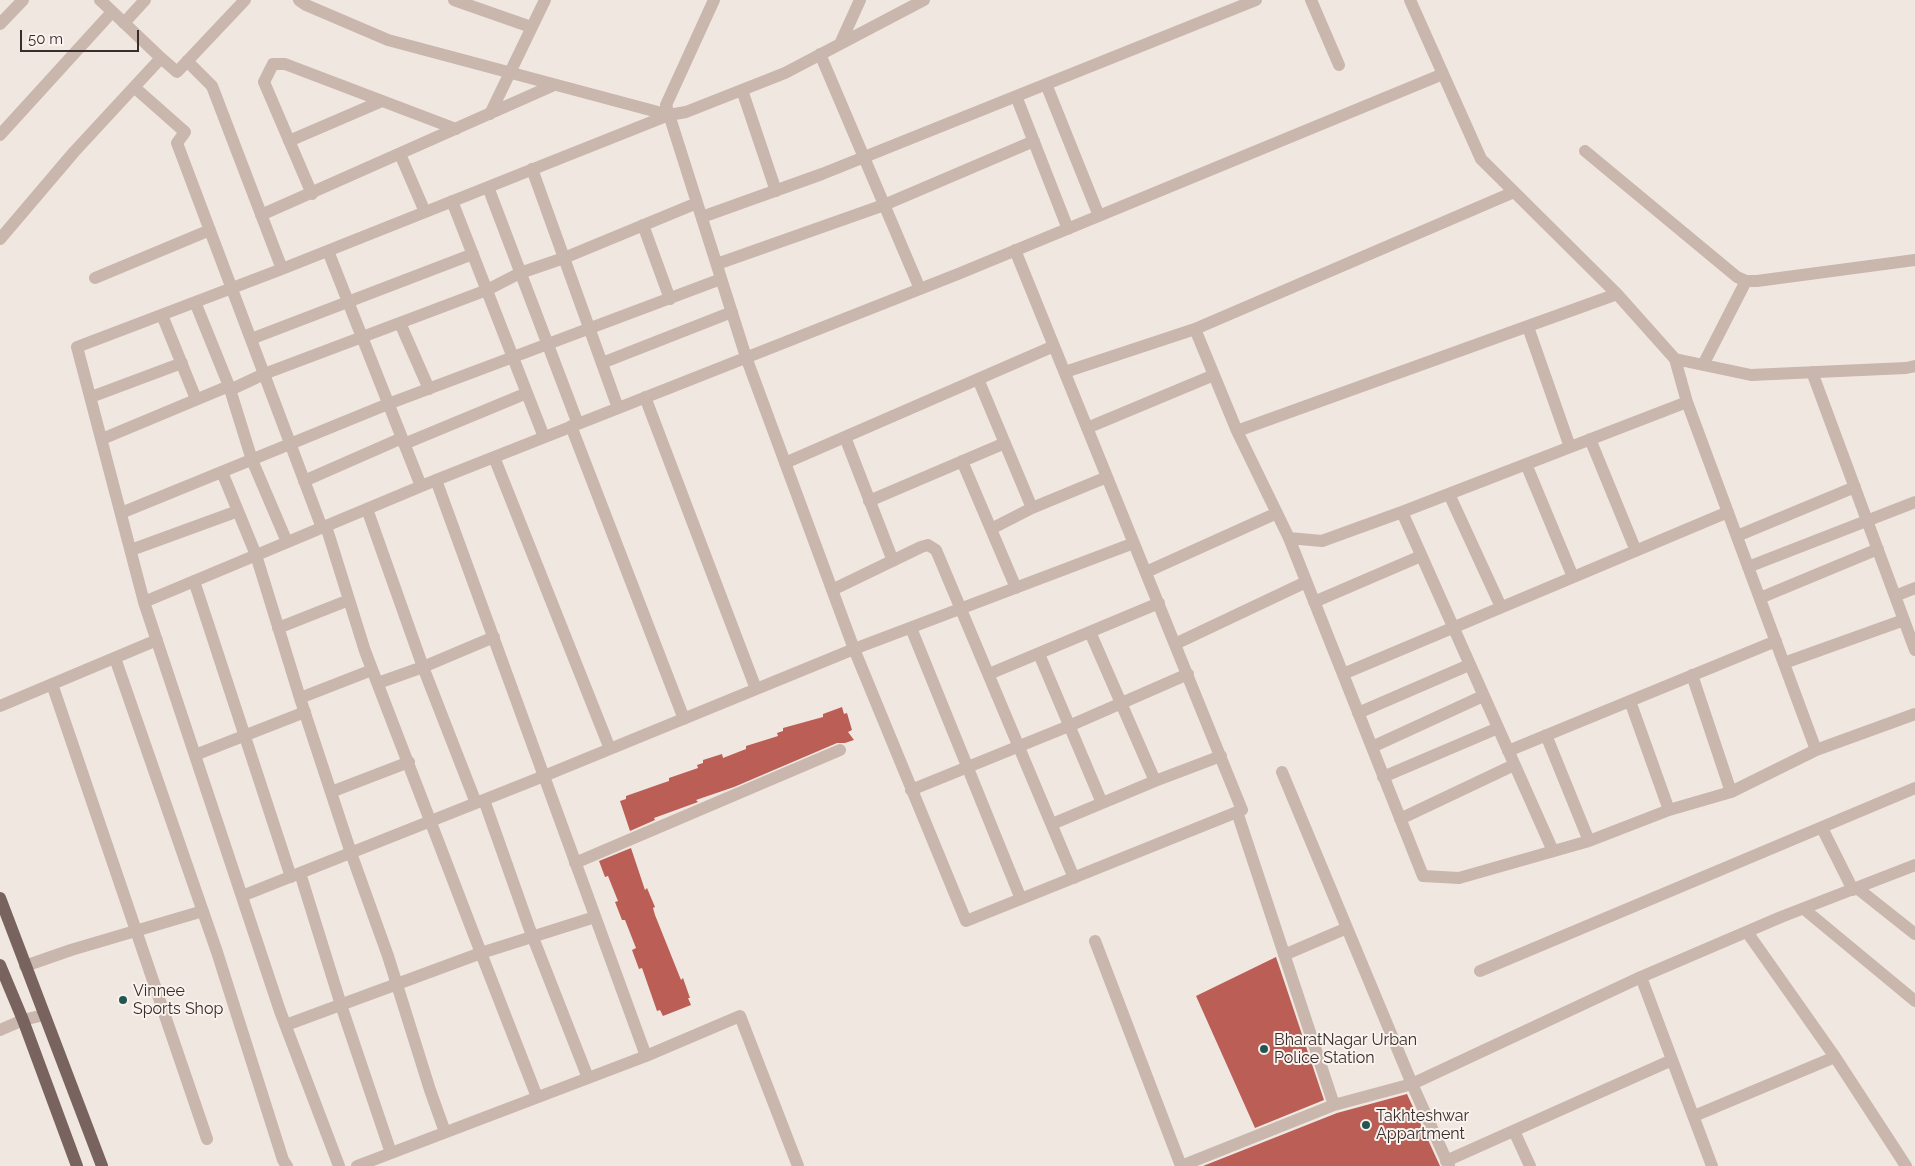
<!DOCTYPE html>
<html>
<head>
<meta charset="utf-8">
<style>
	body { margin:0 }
	#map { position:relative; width:1915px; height:1166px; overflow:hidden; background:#f1e7e1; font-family:Raleway,sans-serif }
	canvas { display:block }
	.scale { position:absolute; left:20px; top:30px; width:119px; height:22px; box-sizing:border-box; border:2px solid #382d2b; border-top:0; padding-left:6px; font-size:15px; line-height:18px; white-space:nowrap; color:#382d2b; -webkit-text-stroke:4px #f9f2ed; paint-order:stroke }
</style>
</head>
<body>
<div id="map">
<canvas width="1915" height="1166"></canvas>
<div class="scale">50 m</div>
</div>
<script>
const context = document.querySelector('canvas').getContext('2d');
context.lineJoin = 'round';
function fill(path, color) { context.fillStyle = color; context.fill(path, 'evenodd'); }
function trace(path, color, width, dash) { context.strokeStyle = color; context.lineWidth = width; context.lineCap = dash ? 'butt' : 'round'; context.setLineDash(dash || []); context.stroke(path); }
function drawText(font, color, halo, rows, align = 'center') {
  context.font = font + ' Raleway,sans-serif'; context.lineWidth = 4; context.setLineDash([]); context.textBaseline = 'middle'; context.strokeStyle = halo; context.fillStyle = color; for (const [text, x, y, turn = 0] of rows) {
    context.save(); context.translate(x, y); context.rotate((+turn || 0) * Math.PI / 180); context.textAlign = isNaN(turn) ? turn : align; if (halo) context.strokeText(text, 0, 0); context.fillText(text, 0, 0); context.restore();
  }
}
fill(new Path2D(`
	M842 707 844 714 847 713 852 730 848 732 854 740 845 743H837L734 787 696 800 698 802 654 818 655 820 630 831 620 801 626 799V796L663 783 669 781V778L698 768 697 765 703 763V760L722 754 723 758 746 749V746L778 736 777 733 783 731V728L823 717V714Z
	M631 848 645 890 647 888 655 907 653 908 655 915 681 980 683 978 690 998H688L691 1005 663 1016 660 1010 657 1011 642 968 639 969 632 950 636 948 625 920H622L615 902 618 901 608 876 605 877 599 861Z
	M1276 957 1324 1100 1255 1128 1196 996Z
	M1407 1094 1440 1166H1203L1337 1113Z`), '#bb5e55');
trace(new Path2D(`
	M299 0 306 5 388 40 669 115 686 112 785 73 924 0
	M454 0 531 27
	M714 0 666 105 746 357 854 649 966 921 1242 810 1015 250
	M1311 0 1339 65
	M1410 0 1481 159 1617 294 1675 359 1751 375 1906 368 1915 366
	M124 23 145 0
	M0 24 23 0
	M840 44 860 0
	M820 54 920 289
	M161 58 177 72 245 0
	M187 61 212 86 282 269
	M1046 84 1099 216
	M134 87 185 132 177 143 322 528
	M742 90 776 191
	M1016 96 1068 229
	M490 114 545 0
	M0 135 112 12
	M289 141 382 101
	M1585 151 1737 277 1746 281H1757L1915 260
	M400 154 425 212
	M532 169 618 408
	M488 187 578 424
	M1514 192 1195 329 1237 431 1289 538 1322 541 1402 512 1687 402
	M312 194 264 82 273 64H285L456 129
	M452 201 544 437
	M261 215 554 85
	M702 217 822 174 1256 0
	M643 225 670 299
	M0 239 74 152 161 58 100 0
	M328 251 421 486
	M717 264 884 205 1034 141
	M95 278 210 230
	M195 302 229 386 252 460 287 542
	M162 315 196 399
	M400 323 429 389
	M1528 327 1570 447
	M251 339 473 254
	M1675 359 1687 402 1816 750 1915 714
	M602 363 732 312
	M1703 365 1746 281
	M1065 372 1195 329
	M1812 372 1915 650
	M978 379 1032 508
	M230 390 264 374 487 290 520 273 564 258 697 203
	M91 397 182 363
	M645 397 756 689
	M571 426 684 719
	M1087 428 1214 375
	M1237 431 1617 294
	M845 437 893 561
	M102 439 229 386
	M1590 439 1636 551
	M404 444 527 393
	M494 457 610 749
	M962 461 1016 588
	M785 463 1054 346
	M1526 464 1573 577
	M222 472 256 555 300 698 351 853 388 956 430 1090 445 1132
	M436 480 646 1056
	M304 481 402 438
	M1449 494 1501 607
	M869 501 1005 443
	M367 509 423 667 476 803
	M1402 512 1553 851
	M121 513 388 404 721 279
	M991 529 1032 508 1107 477
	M1737 536 1855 487
	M1289 538 1423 876 1459 878 1589 841 1669 810 1731 792 1816 750
	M131 550 238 511
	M1748 567 1915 502
	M1146 572 1277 513
	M194 581 291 877
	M832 590 921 547 928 545 936 550 1074 878
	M1895 596 1915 588
	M1760 598 1878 549
	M144 602 77 347 282 269 669 115
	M1314 602 1421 556
	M278 628 349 600
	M911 628 1021 899
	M1175 644 1306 582
	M1039 654 1102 803
	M115 658 217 952 283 1160 287 1166
	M1784 663 1904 620
	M989 674 1159 603
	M1343 674 1728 512
	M1692 675 1731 792
	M378 683 423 667 494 637
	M52 684 207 1139
	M300 698 372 670
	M1630 701 1669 810
	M0 706 157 640
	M1358 713 1469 665
	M1546 735 1589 841
	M1372 747 1483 696
	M1508 751 1776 641
	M195 755 305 712
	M1282 772 1412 1084 1449 1166
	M1383 777 1498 728
	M1155 781 1221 756
	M911 790 1069 726 1188 674
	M331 792 409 762
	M484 800 530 930 588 1078
	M1237 812 1334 1105
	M1400 819 1514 765
	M1052 824 1155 781 1090 632
	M1822 828 1853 890
	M575 863 840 750
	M300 873 341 1005 391 1153
	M1857 888 1915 934
	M242 896 544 776 854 649 1134 543
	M1804 909 1915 1001
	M1747 932 1835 1057 1906 1166
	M1095 941 1181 1166
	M1284 955 1347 928
	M25 966 71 950 203 911
	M1480 971 1915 788
	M1641 977 1712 1166
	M286 1025 481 953 365 651 326 526
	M0 1030 23 1020 44 1015
	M537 1097 481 953 595 917
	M1694 1116 1835 1057
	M1514 1131 1530 1166
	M1446 1161 1672 1060
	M339 1166 280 1011 144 602 436 480 958 274 1443 74
	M357 1166 646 1056 740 1016 798 1166
	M1181 1166 1334 1105 1412 1084 1641 977 1781 917 1915 865`), '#c9b6ad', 12);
trace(new Path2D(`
	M0 898 102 1166
	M0 965 23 1020 77 1166`), '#78635e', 12);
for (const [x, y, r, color] of [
	[123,1000,5,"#245651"],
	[1264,1049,5,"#245651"],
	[1366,1125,5,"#245651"]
]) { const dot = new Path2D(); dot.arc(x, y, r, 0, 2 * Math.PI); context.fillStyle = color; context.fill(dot); trace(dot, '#f9f2ed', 2); }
drawText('16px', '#382d2b', '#f9f2ed', [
	["Vinnee",133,991],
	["Sports Shop",133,1009],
	["BharatNagar Urban",1274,1040],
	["Police Station",1274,1058],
	["Takhteshwar",1376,1116],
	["Appartment",1376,1134]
], 'left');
</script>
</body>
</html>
